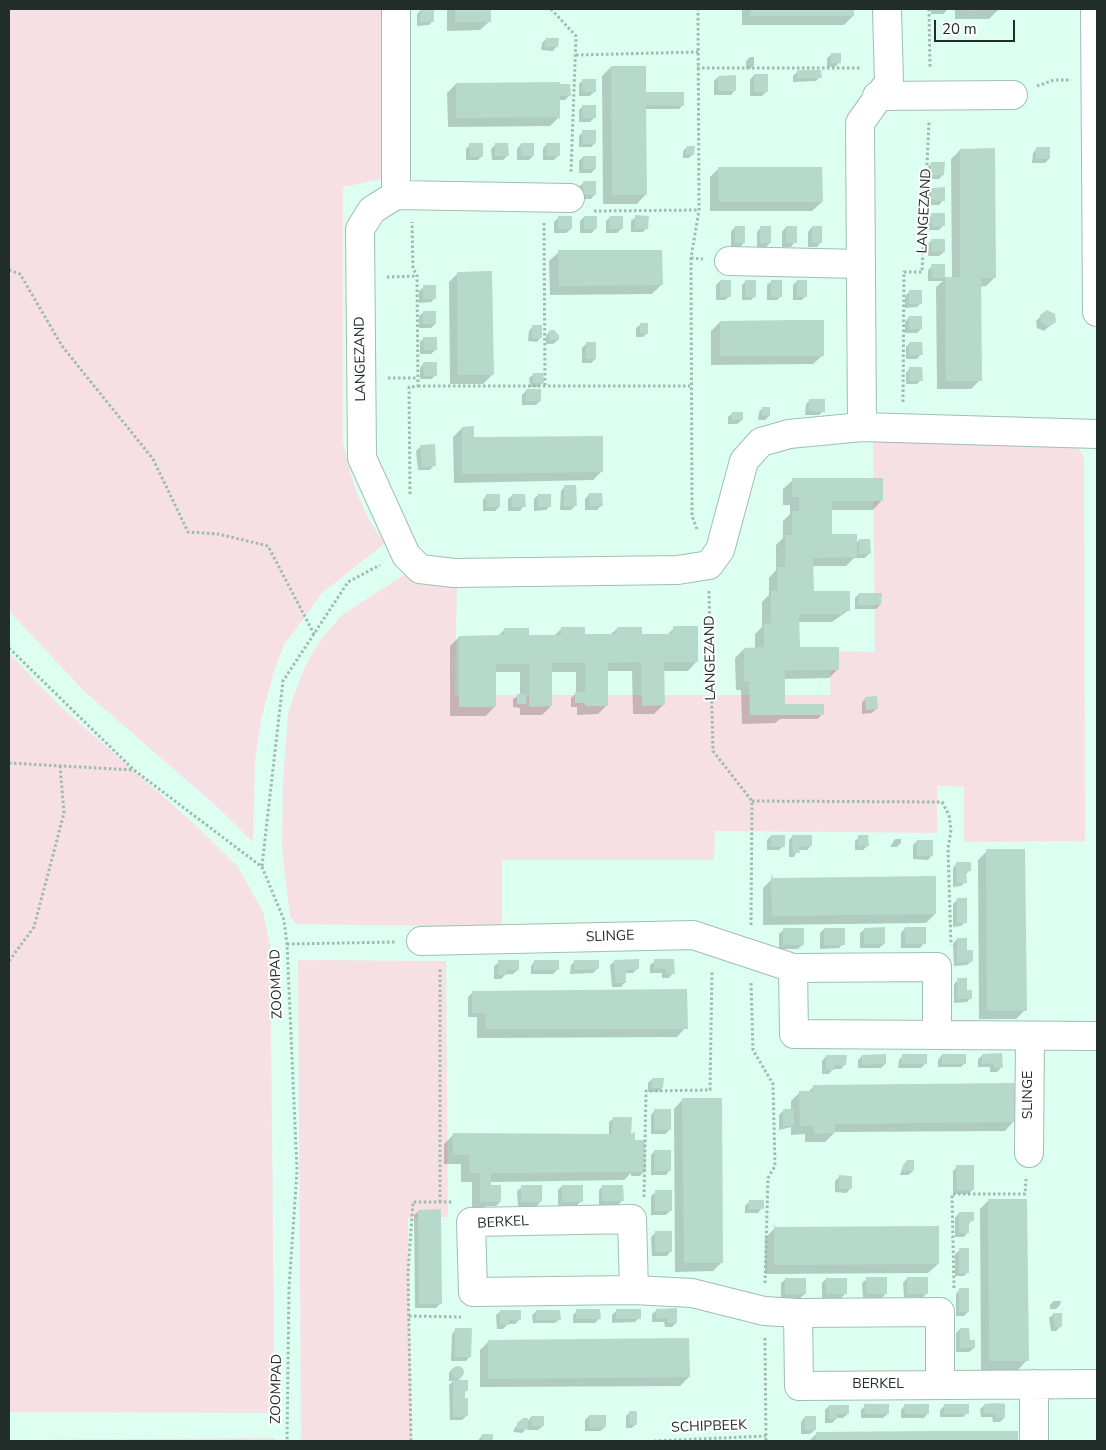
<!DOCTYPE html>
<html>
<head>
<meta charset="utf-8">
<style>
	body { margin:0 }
	#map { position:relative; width:1106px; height:1450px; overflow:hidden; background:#dcfff1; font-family:"Nunito Sans",sans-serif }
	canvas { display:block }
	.frame { position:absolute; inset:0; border:10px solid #202d28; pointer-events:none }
	.scale { position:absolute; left:934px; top:20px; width:81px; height:22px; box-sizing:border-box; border:2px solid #202d28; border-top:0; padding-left:6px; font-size:15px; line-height:18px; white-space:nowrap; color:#202d28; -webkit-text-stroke:4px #fff; paint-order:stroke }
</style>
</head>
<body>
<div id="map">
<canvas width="1106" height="1450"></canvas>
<div class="frame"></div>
<div class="scale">20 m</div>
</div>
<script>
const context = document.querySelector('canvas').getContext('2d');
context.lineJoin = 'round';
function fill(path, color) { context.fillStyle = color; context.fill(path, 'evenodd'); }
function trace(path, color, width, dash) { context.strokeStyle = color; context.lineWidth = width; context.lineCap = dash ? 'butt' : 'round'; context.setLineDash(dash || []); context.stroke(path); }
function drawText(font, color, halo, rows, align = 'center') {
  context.font = font + ' "Nunito Sans",sans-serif'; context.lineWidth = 4; context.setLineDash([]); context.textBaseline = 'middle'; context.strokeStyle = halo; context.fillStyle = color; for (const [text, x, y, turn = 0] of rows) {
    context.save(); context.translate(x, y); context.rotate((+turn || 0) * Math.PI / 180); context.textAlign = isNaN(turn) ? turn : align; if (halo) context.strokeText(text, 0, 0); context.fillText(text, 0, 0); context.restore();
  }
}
fill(new Path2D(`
	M9 9H384L386 178 343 187V442C351 479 361 513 385 543L322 593 284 645 274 671 261 720 255 760 253 842 222 811 85 692 9 611Z
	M873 441 1069 444 1079 448 1084 458 1085 841 964 842V787L937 786V833L715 831 714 860H502V927L296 924 290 917 282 848 283 781 288 713 304 668 322 638 342 615 411 570 457 579 455 695H830L831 651 875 652Z
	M9 653 60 706 198 827 238 867 263 912 270 946 275 1413 9 1412Z
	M298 960 446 961 448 1217 408 1218 412 1441H301Z
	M275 1438V1441H9V1440Z`), '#f7e0e4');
fill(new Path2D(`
	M447 9H489L490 21 480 30 447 31Z
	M742 9H853V16L844 25H742Z
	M931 9H947V10L943 14H931Z
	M955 9H998V10L989 19H955Z
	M421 10 433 21 429 25 417 26V14Z
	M546 39 557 46 553 51 541 50 542 43Z
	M832 54 839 63 835 67H827V58Z
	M750 57H754V65L750 69H746V61Z
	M611 67 645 95 683 105 679 109H645L646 194 637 204H603L602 76Z
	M798 71 820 77 816 81 793 82V76Z
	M754 75 767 91 762 96H750V80Z
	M718 77 735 90 731 95H714V81Z
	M583 80 594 92 590 96H579V84Z
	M456 84 569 96 565 100H559V117L550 126 448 127 447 93Z
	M583 106 594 118 590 122H579V110Z
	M583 132 595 143 591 147H579V136Z
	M496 144 507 156 503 160H492L491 149Z
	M521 144 533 156 529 160H517V149Z
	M547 144 559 155 554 160H543V148Z
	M470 145 482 156 478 160H466V149Z
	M687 147 693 154 689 158H683V151Z
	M1037 148 1049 159 1045 163H1032L1033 153Z
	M960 150 995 277 986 286 979 287 980 380 971 389H937L936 287 943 281H928V270L932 266H944V278H952L951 159Z
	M583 157 595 169 591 173H579V161Z
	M932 163 943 175 939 179H927L928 167Z
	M719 168 822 202 812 211H710V177Z
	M583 183 595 194 591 199H579V187Z
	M932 189 943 200 939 205H927L928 193Z
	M932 215 943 226 939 230H928V219Z
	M559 217 571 229 566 233H554V222Z
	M584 217 596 228 592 233H580V221Z
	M610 217 622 228 617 233H606V221Z
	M636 217 647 228 643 232H631V221Z
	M735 227 744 243 740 247H731V232Z
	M761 227 770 243 766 247H757V232Z
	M786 227 795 242 791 247H782V232Z
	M812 227 821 242 817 247H808V232Z
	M932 240 944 252 939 256H928V244Z
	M559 252 661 285 652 294 550 295 549 261Z
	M458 273 492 375 483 384H450L449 282Z
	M720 281 730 296 725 300H716V285Z
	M746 281 755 296 751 300H742V285Z
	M772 281 781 296 777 300H767V285Z
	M797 281 806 296 802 300H793V285Z
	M424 287 435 298 431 302 419 303V291Z
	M909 292 921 303 917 307 905 308V296Z
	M424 312 435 324 431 328H419V316Z
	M1041 316 1054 322 1044 331 1037 328 1036 321Z
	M909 317 921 329 917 333H905V322Z
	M720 322 823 355 813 364 711 365V331Z
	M641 324 647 333 643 337H636V328Z
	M533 326 541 337 537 342 528 341 529 331Z
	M550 331 558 340 553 344H546V336Z
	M424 338 436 349 431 354H420V342Z
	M910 343 921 354 917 359H906V347Z
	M586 344 595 359 591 363H582V348Z
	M424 363 436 375 431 379H420V368Z
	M910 368 921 380 917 384H906V373Z
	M534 374 543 383 538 387H530L529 378Z
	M527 390 540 401 536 405H522V395Z
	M810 400 823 411 819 415H805L806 404Z
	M763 408 769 416 765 420H758L759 412Z
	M733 413 742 420 737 424H728V417Z
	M462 428 473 439 602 471 593 480 454 483 453 437Z
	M421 446 434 465 430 470H418L416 451Z
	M793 480 882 500 873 510H831V536L855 544 859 540 869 554 865 558H854L846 566H812L813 592 849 610 832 622H798V648L838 669 829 678 784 679V705L822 714 818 719H780L775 723 742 724 741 690H736L735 658 744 649H755V634L762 627V602L769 595V578L776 570V545L783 538V521L790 514V505H783V489Z
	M565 486 575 506 571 510H560L561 491Z
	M589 494 601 506 597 510H585V499Z
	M487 495 499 507 495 511H483V500Z
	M513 495 524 506 520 511H508V499Z
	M538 495 550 506 546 510 534 511V499Z
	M859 594 880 605 876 609H855V598Z
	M618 628 640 635H667L674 628 697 661 688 671H663V705L654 714H633L632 671H607V705L598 714 577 715V707H571V698L576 693V672H551V706L542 715H520V708L513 707V699L520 695V672H494L495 706 486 716H450V646L459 637 498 636 505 629 528 636H554L561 629 584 635H610Z
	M866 698 876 709 872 713 862 714V702Z
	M771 836 784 846 779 850H767V840Z
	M793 836 811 846 807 850H798L794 857H789V840Z
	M859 837 868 845 863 850H855V841Z
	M895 839H901V843L897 847H890Z
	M917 841 932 855 928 860 913 859V845Z
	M987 851 1025 1010 1016 1019H979L978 860Z
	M957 863 970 870 965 875V882L961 886 953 887V868Z
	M772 879 935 914 926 923 763 925V888Z
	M957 900 965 922 961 926 953 927V904Z
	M905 928 924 943 920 948H901V933Z
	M824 929 843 944 839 948 820 949V933Z
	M865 929 884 944 879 948H860V933Z
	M783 930 803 944 798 949H779V934Z
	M957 939 972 961 967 965 954 966 953 944Z
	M535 961 558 969 553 974H531V966Z
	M575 961 597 969 593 973 570 974 571 965Z
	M615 961 637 969 633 973H625V982L621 987H612L610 965Z
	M655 961 673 973 669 978H662V973H650V965Z
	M499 962 518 970 513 974H506L501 979H494V966Z
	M958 980 971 998 967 1002 954 1003V984Z
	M473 992 686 1027 677 1037 477 1038V1017H468V997Z
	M942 1055 965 1063 961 1067H938V1060Z
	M983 1055 1001 1068 997 1072H990V1067H978V1059Z
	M826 1056 845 1064 841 1069H833L829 1074H822V1061Z
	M862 1056 885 1064 881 1068H858V1060Z
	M903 1056 925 1064 921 1068H898L899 1060Z
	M652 1079 662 1088 658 1092H648V1083Z
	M814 1086 1014 1121 1005 1131 835 1132 825 1142H805V1134L791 1135V1127L779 1130V1115L784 1110H791V1101L800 1092H808Z
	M683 1099 722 1262 713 1271 675 1272 674 1109Z
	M655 1110 670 1129 666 1134H651V1115Z
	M614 1118 630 1133 644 1172 640 1176H631V1173L624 1180 490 1182V1187L500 1202 496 1206H486L481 1211H472V1182H461V1164H444V1144L453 1135H609V1122Z
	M655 1151 670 1170 666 1175H651V1155Z
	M903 1166 913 1171 908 1175H900Z
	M957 1167 973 1189 969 1194H953V1171Z
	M839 1177 851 1188 846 1193 835 1192V1181Z
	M562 1186 582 1201 577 1205 558 1206V1190Z
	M603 1186 622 1201 618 1205H599V1190Z
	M522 1187 541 1201 537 1206H518L517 1191Z
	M656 1192 670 1211 666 1215H651V1196Z
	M989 1200 1027 1360 1018 1370H981L980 1209Z
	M749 1202 762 1208 758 1213H745V1206Z
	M419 1211 440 1304 436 1308H415L414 1215Z
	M959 1213 972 1220 968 1225V1232L964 1237H955V1218Z
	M774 1229 938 1264 928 1273 765 1274V1238Z
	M656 1232 671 1251 667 1256H652L651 1237Z
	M960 1250 968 1272 964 1276H955V1254Z
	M907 1278 927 1293 923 1297H904L903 1283Z
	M786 1279 805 1294 800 1298 781 1299V1283Z
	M826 1279 845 1294 841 1298H822V1283Z
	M867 1279 886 1293 882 1298H863L862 1283Z
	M960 1289 968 1312 964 1316H956V1294Z
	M1054 1301H1061L1060 1305 1056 1309H1050V1305Z
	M617 1310 639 1318 635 1322 612 1323V1315Z
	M657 1310 676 1323 672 1327H665L664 1322H652V1314Z
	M501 1311 520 1319 515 1324H508L503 1329H497L496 1315Z
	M537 1311 560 1319 555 1323H533L532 1315Z
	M577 1311 599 1319 595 1323H573V1315Z
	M1054 1314 1061 1326 1056 1331H1051L1049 1318Z
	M456 1329 470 1356 466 1361H451L452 1334Z
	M960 1329 974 1348 969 1352H956V1333Z
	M489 1341 689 1377 680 1386 480 1387V1350Z
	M453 1368H462V1377L457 1381 467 1390 463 1394 467 1415 462 1420H450L449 1385 453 1381H449V1373Z
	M905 1405 928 1413 924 1418H901V1410Z
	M945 1405 967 1413 963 1417H940V1410Z
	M985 1405 1004 1418 1000 1422H993L992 1417H981L980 1409Z
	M829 1406 848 1414 843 1418H837L832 1423H825V1410Z
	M865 1406 888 1414 883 1418H861V1410Z
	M630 1412 636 1424 632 1428H626V1416Z
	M589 1416 605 1427 600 1431H585V1420Z
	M531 1417 543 1426 538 1430H527V1428L522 1433 513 1432 514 1429 523 1419 527 1422Z
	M805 1417 815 1430 810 1434H801V1422Z
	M1016 1432V1441H809L817 1433Z
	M482 1435H492V1441H478Z`), '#0003');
fill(new Path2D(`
	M421 9H434V22H420Z
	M455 9H491V22H455Z
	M750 9H854V16H750Z
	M964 9H1003V10L964 11Z
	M546 38H559L558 47H545Z
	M831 53H841V63H831Z
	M611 66H646V92H684V106L646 105 647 195H612Z
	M797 70H821L822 78H797Z
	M754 74H768V92H754Z
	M736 75V91H718V76Z
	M582 79H596V92H583Z
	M560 82V84H570L571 96H560V121L559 117 456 118V83Z
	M582 105H596V118H583Z
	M582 130H596V143L583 144Z
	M469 143H483V157H470Z
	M495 143H508L509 156H495Z
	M521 143H534V156H521Z
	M546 143H560V156H547Z
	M687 146H695L694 155 686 154Z
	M1036 147H1050V159H1036Z
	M995 148 996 278H981L982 381H946L945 278H932L931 264H945V277H960V149Z
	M583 156H596V169H583Z
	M931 162H945L944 175H931Z
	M718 167H822L823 202H719Z
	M583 181H596V195H583Z
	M945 187V201H931V188Z
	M931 213H945V226L932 227Z
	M635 215 649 216 648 229H635Z
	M558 216H572V229H558Z
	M584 216H597V229H584Z
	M610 216H623V229H609Z
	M735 226H745V243H735Z
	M760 226H771V243H760Z
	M786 226H797V243H786Z
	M812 226H822V243H812Z
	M931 239H945V252H932Z
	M558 250H662L663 285 559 286Z
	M492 271 494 375H458L457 272Z
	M720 280H731V297H720Z
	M745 280H756V297H745Z
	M771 280H782V297H771Z
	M797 280H807V297H797Z
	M423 285H436V299H423Z
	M909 290H922V304H909Z
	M1047 310 1055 314 1056 322 1049 327 1041 323 1040 315Z
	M423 311H436V324H423Z
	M909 316H922V329H909Z
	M797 320H824V356H720V321Z
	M640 323H648V334L640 333Z
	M532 325H542V338H532Z
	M549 330H554L559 335V340H550Z
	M423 337H437V350H424Z
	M586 342H596V359H586Z
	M909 342H922L923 355H909Z
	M423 362H437V376H424Z
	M909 367H922L923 381H910Z
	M533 373H543L544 383H533Z
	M526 389H541V401H526Z
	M809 399H825V412L809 411Z
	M762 407H770V416H762Z
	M732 412H743V420H732Z
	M474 426V437L603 436V472L462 474V427Z
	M435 444 436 466 422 467 420 445Z
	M792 478H883V501H832V534H857V557L813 558 814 591H850V611H843L842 614H799L800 647H839V670H785V704H824V715H750L749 681H744V648L764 647V624L771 623V591H778L777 567H785V535H792V511H799V497H792Z
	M564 485H576L577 506 564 507Z
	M589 493H602L603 506H589Z
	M486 494H500V507H487Z
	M512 494H525L526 507H512Z
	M538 494H551V507H538Z
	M859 539H870L871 554H859Z
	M859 593H882L881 605H858Z
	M673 626H698V662H664L665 705 642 706 641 662 608 663V706H585V703H575V692L585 693V663H552V706L529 707V664H496V707H459V636L504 635V628H529V635H561V627H585V634H617V627H642V634H673Z
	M517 694H527L526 704H517Z
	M877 696 878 709 866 710 865 697Z
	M771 835H785V847H771Z
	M792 835H812V846L799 847 800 853H793Z
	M858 835H868L869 846H858Z
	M917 840H933V856H917Z
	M986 849H1025L1027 1011H987Z
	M956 862H971V871H966L967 883H957Z
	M771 874 773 878 936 876V914L772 916Z
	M957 898H967V923H957Z
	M885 927V944H864V928Z
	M905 927H926V944H905Z
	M783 928H804V945H783Z
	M824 928H845V945H824Z
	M957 938H967V950H973V961L957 963Z
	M639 959V969L626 970V983H616L614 960Z
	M654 959H674L675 974H666V969H654Z
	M498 960H519V970H507V975H498Z
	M534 960H559V970H534Z
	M574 960H599V969L574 970Z
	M957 978H967V990H972V999H957Z
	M687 989 688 1029H486L485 1013H472V991Z
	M1002 1053 1003 1068H994V1063L982 1064V1054Z
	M886 1054V1064L862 1065V1055Z
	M902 1054H927V1064H902Z
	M942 1054H966V1064H942Z
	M826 1055H847L846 1065H835L834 1070H826Z
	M652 1078H664L663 1088H651Z
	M1015 1083V1122L835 1124V1133L814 1134V1126H800L799 1091H813V1085Z
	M682 1098H722L723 1263H684Z
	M654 1109H671V1130H655Z
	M783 1109H794V1126H783Z
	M613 1117H632L631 1134 635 1132V1140H645L646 1172 491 1173V1185H501V1202H480V1173H470L469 1155H453V1133L612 1134Z
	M654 1150H671V1171H655Z
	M907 1160H914V1171H903V1165Z
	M956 1165H974V1190H957Z
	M839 1175 852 1176V1189H839Z
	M521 1185H542V1202H521Z
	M562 1185H583V1202H562Z
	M602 1185H623L624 1201H602Z
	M655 1190H672V1211H655Z
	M988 1199H1027L1029 1361H989Z
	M749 1200H764V1209H749Z
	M441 1209 442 1304H419L418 1210Z
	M959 1212H974V1221H969V1233H959Z
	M774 1223 775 1227 939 1226V1264L774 1265Z
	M655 1231H672V1252H655Z
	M959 1248H969V1273H959Z
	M866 1277H887V1294H867Z
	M907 1277H928V1294H907Z
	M785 1278H806V1294L785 1295Z
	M826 1278H847V1294H826Z
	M959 1288H969V1312H959Z
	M677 1308V1323H668V1318L656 1319V1309Z
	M576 1309H600L601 1319H576Z
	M616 1309H641V1319H616Z
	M500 1310H521V1320H509V1325H500Z
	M536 1310H560L561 1320H536Z
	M1053 1313H1062V1327H1055Z
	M455 1328H472L471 1357H455Z
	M960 1328H969L970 1340H975V1348H960Z
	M689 1338 690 1377 488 1379V1340Z
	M452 1372a6 6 0 1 1 12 0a6 6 0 1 1-12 0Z
	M453 1380H468V1391H465V1398H468V1416L453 1417Z
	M996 1403 1005 1404V1418H996V1413L984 1414V1404Z
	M864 1404H889V1414H865Z
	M904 1404H929V1414H905Z
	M944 1404H969V1414H944Z
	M829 1405H849V1414H837V1419H829Z
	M629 1411H637V1425H630Z
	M589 1415H606V1427L589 1428Z
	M531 1416H544V1426H531Z
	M805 1416H816V1430H805Z
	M523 1418H528V1429H517V1423Z
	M937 1431H1018V1441H816V1432Z
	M482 1434H493V1441H482Z`), '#b7d9cc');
const minor = new Path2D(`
	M396 9V195L372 210 360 229 362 458 406 555 420 569 454 573 678 570 709 565 720 550 744 461 761 442 789 434 862 427 1097 434
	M1095 9 1097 312
	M877 96 1013 95
	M396 195 570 198
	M729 261 860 264
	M862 427 860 123 889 82 887 9
	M421 941 693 935 793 968 937 967V1035
	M793 968 794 1034 1097 1036
	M1029 1153 1030 1037
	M632 1219 634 1290 473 1292 471 1222Z
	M634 1290 692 1293 764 1311 798 1313
	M940 1385V1312L798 1313 799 1386C898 1385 998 1385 1097 1384
	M1034 1441V1384`);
trace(minor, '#9ebfb2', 30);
trace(new Path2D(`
	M551 9 576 36 571 172
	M929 9 930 68
	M576 55 698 52
	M697 68H861
	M1037 86 1054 80H1069
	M594 211 699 210
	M544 223 545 385
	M691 258 703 259
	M9 270 20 274 62 346 153 459 188 532 218 534 268 546 314 634
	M387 277 417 276
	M388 378H417
	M418 386H690
	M903 402 904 272H922L929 122
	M410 494 409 387 418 386 417 276 413 268 412 222
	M697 529 692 516 691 258 699 210 698 9
	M709 591 713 751 752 801 751 927
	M9 648 134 770 262 867 284 920 287 944 297 1171 289 1288 287 1441
	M9 763 133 770
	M752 801 942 802 949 815 951 830 948 849 951 945
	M262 866 283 681 348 582 380 565
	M287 944 396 942
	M9 961 34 927 64 813 60 766
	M751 983 753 1050 773 1084 775 1166 768 1178 765 1284
	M644 1197 646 1091 710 1090 712 971
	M440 1202V967
	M954 1288 952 1194H1025L1026 1179
	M409 1316 461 1317
	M765 1338 766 1441
	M411 1441 408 1273 413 1202H453
	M654 1441 766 1436`), '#9fbbb0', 3, [2.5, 2.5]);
trace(minor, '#fff', 28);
drawText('14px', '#202d28', '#fff', [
	["LANGEZAND",925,211,-87],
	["LANGEZAND",361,359,-91],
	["LANGEZAND",711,658,-91],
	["SLINGE",610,937,-2],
	["ZOOMPAD",277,984,-92],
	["SLINGE",1029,1095,-90],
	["BERKEL",503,1223,-3],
	["BERKEL",878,1385],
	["ZOOMPAD",277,1389,-89],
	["SCHIPBEEK",709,1427,-2]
]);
</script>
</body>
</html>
